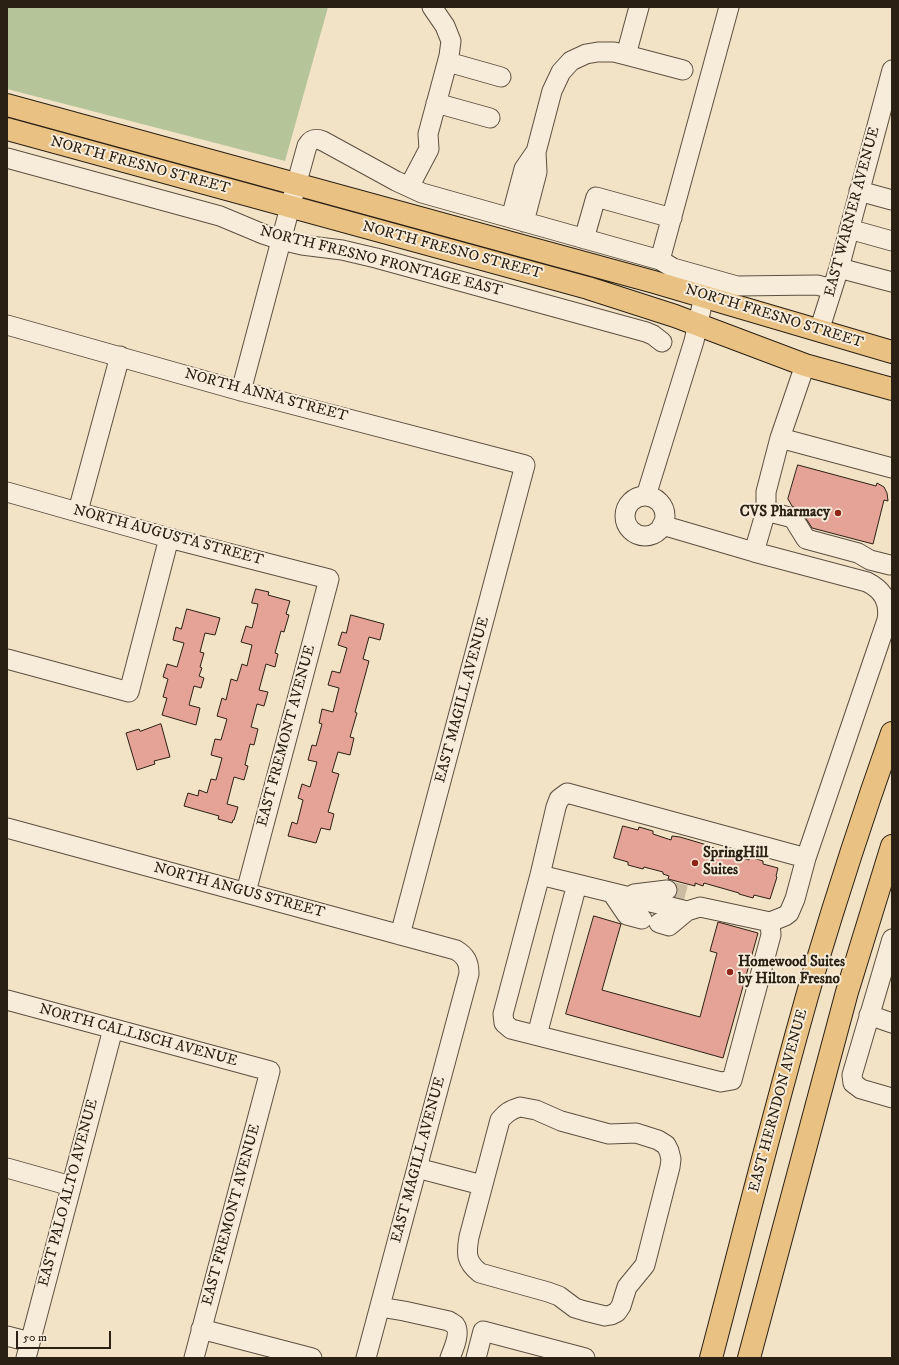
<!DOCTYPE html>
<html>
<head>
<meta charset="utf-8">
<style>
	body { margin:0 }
	#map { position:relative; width:899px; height:1365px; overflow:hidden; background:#f2e2c6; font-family:"IM FELL DW Pica",serif }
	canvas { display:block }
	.frame { position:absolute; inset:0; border:8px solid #2a2013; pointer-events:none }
	.scale { position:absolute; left:16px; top:1331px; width:95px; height:18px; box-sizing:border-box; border:2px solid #2a2013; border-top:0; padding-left:5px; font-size:12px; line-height:14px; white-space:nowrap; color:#2a2013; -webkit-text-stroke:3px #f7ecda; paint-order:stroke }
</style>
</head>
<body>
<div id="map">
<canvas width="899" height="1365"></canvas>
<div class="frame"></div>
<div class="scale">50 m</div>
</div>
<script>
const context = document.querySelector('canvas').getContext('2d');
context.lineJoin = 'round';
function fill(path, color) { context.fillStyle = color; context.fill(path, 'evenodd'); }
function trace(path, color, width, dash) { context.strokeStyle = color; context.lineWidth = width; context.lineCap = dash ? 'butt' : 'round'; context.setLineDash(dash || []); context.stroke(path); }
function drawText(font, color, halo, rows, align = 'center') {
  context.font = font + ' "IM FELL DW Pica",serif'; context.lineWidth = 4; context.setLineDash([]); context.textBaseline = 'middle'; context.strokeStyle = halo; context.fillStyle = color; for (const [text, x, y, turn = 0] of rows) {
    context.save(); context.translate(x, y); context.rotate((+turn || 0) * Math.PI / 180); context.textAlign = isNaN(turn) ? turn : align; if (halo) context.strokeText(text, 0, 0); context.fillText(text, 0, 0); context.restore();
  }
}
fill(new Path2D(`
	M7 7H328L285 161 7 89Z`), '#b6c499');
const building = new Path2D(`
	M798 465 876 486 877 483 884 487 887 493 888 501 884 500 873 544 812 528 802 512 796 508 792 506 788 499Z
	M256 589 269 592 268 595 290 601 286 614 289 615 284 632 281 631 275 653 278 654 275 667 266 664 259 690 268 692 264 706 257 704 251 727 258 729 254 745 250 744 245 765 248 766 244 780 234 777 227 804 238 807 234 820H233L232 823 218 819 219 816 184 806 188 793 198 796 199 790 207 793 211 779 216 780 222 758 211 755 215 739 221 740 227 719 217 716 222 698 226 700 231 679 237 681 242 664 247 666 252 645 241 642 246 626 252 628 258 604 252 603Z
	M187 609 220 618 215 635 205 633 200 652 204 653 200 667 202 668 199 676 204 678 201 688 194 686 189 705 200 708 196 725 162 715 167 698 163 697 168 679 163 677 167 664 177 667 184 643 173 640 176 627 181 629Z
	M351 615 384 624 380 640 369 637 363 659 369 661 355 712 357 713 350 737 354 738 350 755 338 752 332 772 339 774 328 812 334 814 330 830 321 828 316 843 288 836 292 822 297 824 303 800 298 798 302 784 310 787 317 762 308 760 312 745 316 746 322 724 319 723 322 709 333 712 339 688 328 685 332 671 340 673 347 648 338 645 342 632 346 633Z
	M161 724 170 757 154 761 155 764 137 770 126 733 139 729 140 731Z
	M623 826 638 830 639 827 653 831V834L671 840 672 836 680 837 707 845 706 846 714 848V850L749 860 750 857 763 861V864L778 868 776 876 777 877 770 899 754 895 753 898 739 894V893L704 883 703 886 695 883V886L668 879 669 876 663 874V872L644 867 643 869 628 865V862L614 858Z
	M594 916 621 924 602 990 700 1017 717 953 710 951 718 922 758 933 723 1058 566 1014Z`);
fill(building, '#e5a296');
trace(building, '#2a2013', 1);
trace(new Path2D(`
	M667 890 691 896`), '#cabba2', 19, [19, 10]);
const minor = new Path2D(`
	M626 55 639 7
	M448 62 501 77
	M436 103 490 118
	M7 158 220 216 263 234 281 240 302 245 342 250 376 258 646 332 653 335 662 342
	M409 187 429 149 428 134 449 56 451 41 445 26 432 7
	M859 191 892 200
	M511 218 524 169 535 153
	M524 222 537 172 536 152 552 91 561 72 571 61 586 54 598 52H614L626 55 683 70
	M849 229 892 241
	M584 239 596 197 672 218
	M660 260 729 7
	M839 268 892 282
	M7 325 241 391 525 465 400 935
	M819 331 839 268 892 70
	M241 391 290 207 307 146C311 139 316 138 323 141L396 181 422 193 660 260 673 268 737 286 817 285 832 289
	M780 438 892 468
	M7 492 169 538 329 579 246 892
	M646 496 694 341 704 296
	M625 516a20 20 0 1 1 40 0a20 20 0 1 1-40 0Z
	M78 511 120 356
	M766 511 793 518 806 539 858 553 870 560 890 565
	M754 552 766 511V492L780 438 805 365
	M7 659 129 692 169 538
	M7 828 456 950C466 956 469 962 469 974L366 1358
	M540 875 687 911 700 907 770 922 785 916 789 913 795 899 806 858 887 620C890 602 883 590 867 582L754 552 662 525
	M612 893 627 915 642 919
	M634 894 667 890
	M770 922 771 935 732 1080 721 1082 511 1029 504 1023 503 1014 540 875 556 807 559 799 567 793 806 858
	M659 923 669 926 687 911
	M892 939 852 1075 853 1083 861 1089 892 1098
	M7 1000 270 1071 194 1358
	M869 1015 892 1023
	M537 1035 577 884
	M520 1107 536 1110 561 1121 609 1134 636 1133 658 1140 666 1145 669 1151 671 1159 670 1167 645 1265 627 1287 621 1306 617 1312 611 1315 605 1316 585 1311 575 1308 559 1296 548 1292 480 1273C466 1262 466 1254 469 1237L500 1120C506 1113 510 1110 520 1107Z
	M7 1168 71 1186
	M417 1168 482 1185
	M380 1307 404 1311 449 1321C450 1322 454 1324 455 1325 461 1333 453 1350 450 1358
	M201 1329 312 1358
	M7 1336 30 1342
	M26 1358 113 1029
	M476 1358 483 1331 585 1358`);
const major = new Path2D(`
	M7 105 654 282 892 352
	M7 129 588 288 675 316 805 365 892 389
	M711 1358C745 1229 777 1100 814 972 838 892 864 812 892 733
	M749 1358 847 992 892 846`);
trace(minor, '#5c5040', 21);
trace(major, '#2a2013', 24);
trace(minor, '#f7ecda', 19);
trace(major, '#e9c183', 22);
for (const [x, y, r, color] of [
	[838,513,4,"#8f2418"],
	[695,863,4,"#8f2418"],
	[730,972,4,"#8f2418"]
]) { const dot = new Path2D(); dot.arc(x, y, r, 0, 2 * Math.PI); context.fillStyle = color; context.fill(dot); trace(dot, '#f7ecda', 1.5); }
drawText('15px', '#2a2013', '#f7ecda', [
	["NORTH FRESNO STREET",140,166,15],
	["EAST WARNER AVENUE",853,212,-75],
	["NORTH FRESNO STREET",452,251,15],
	["NORTH FRESNO FRONTAGE EAST",381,262,14],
	["NORTH FRESNO STREET",774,317,17],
	["NORTH ANNA STREET",266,396,15],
	["NORTH AUGUSTA STREET",168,536,15],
	["EAST MAGILL AVENUE",463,700,-75],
	["EAST FREMONT AVENUE",287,736,-75],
	["NORTH ANGUS STREET",239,891,15],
	["NORTH CALLISCH AVENUE",138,1036,15],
	["EAST HERNDON AVENUE",779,1101,-75],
	["EAST MAGILL AVENUE",419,1160,-75],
	["EAST PALO ALTO AVENUE",69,1193,-75],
	["EAST FREMONT AVENUE",232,1215,-75]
]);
drawText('bold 15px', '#2a2013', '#f7ecda', [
	["CVS Pharmacy",830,513,"right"],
	["SpringHill",703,854],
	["Suites",703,871],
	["Homewood Suites",738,963],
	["by Hilton Fresno",738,980]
], 'left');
</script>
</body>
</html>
